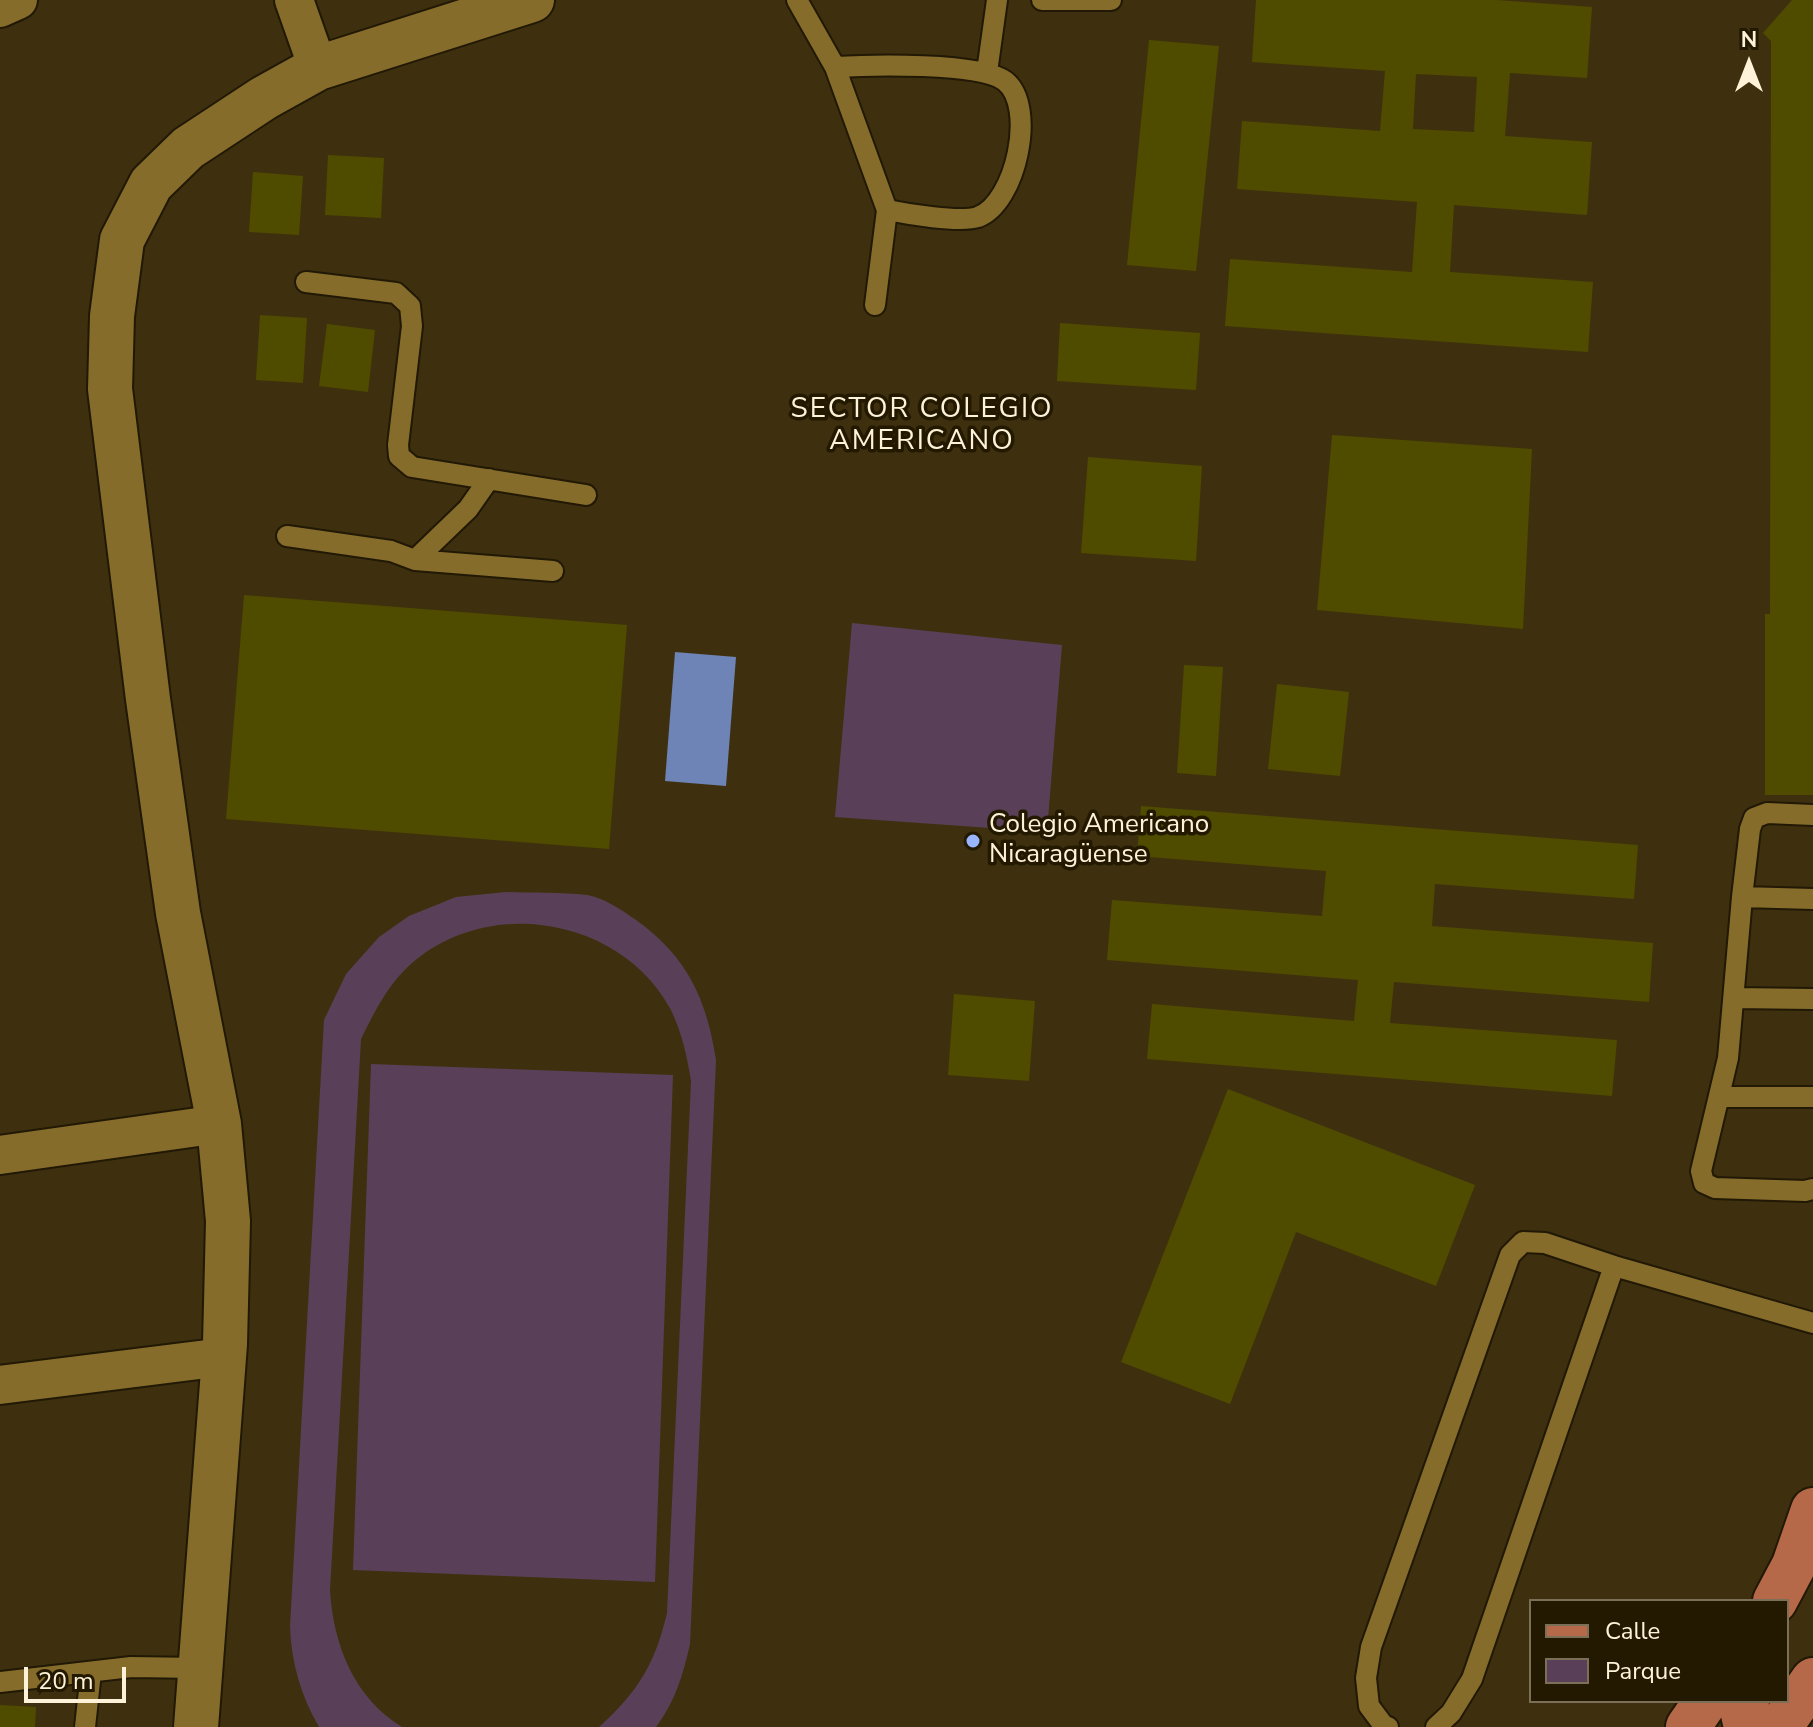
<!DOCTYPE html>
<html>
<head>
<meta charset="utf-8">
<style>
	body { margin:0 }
	#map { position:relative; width:1813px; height:1727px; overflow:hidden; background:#3e300e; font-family:"Nunito Sans",sans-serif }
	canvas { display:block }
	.legend { position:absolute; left:1529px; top:1599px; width:260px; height:104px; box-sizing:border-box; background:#231900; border:2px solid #7b7057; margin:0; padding:10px 14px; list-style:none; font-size:24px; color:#fef3d9 }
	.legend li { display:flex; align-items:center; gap:16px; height:40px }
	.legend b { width:40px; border:2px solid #7b7057 }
	.north { position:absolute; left:1709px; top:24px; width:80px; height:80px; -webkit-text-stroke:6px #231900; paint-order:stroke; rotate:0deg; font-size:22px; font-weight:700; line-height:32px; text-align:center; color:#fef3d9 }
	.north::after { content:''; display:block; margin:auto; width:28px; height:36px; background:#fef3d9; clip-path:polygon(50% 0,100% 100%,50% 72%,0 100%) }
	.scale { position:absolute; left:24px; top:1667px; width:102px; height:36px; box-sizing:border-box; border:4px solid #fef3d9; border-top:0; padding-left:10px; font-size:24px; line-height:28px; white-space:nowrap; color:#fef3d9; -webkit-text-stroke:6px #231900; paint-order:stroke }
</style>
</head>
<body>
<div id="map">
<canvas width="1813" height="1727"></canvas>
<ul class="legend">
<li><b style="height:10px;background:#b56948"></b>Calle</li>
<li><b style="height:22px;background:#594058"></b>Parque</li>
</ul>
<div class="north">N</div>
<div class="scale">20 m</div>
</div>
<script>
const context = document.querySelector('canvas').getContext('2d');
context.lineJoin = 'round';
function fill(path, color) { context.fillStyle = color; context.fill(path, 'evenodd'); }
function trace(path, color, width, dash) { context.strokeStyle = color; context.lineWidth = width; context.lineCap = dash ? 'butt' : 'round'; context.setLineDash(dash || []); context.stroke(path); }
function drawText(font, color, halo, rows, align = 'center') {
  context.font = font + ' "Nunito Sans",sans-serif'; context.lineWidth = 7; context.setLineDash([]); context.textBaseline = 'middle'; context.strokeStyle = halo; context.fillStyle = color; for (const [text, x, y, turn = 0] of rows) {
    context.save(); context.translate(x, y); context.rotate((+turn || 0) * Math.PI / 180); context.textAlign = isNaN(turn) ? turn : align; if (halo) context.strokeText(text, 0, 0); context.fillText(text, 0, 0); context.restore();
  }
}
fill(new Path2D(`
	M852 623 1062 645 1047 832 835 817Z
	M506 892C532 893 560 892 587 895 604 898 622 910 636 920 687 956 707 1000 716 1060L690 1644C683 1675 675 1702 656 1727H599C638 1692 655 1664 667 1613L691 1081C687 1056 682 1033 671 1010 622 918 490 895 412 963 388 984 375 1011 361 1039L330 1590C333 1644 354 1698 402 1727H319C301 1696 291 1662 290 1626L324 1020 346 974 379 937 409 916 456 897Z
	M371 1064 673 1075 655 1582 353 1570Z`), '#594058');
fill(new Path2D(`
	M675 652 736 657 726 786 665 781Z`), '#6e83b6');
fill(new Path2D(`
	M1256 0H1497L1592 7 1587 78 1510 73 1505 136 1592 142 1587 215 1454 205 1450 272 1593 282 1588 352 1225 326 1230 259 1412 272 1417 202 1237 189 1242 121 1380 131 1385 71 1252 62ZM1416 74 1477 77 1474 132 1413 129Z
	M1792 0H1813V795H1765V614H1770L1771 41 1763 33Z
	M1149 40 1219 46 1196 271 1127 265Z
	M328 155 384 158 381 218 325 215Z
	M253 172 303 176 299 235 249 232Z
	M260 315 307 318 303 383 256 380Z
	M1060 323 1200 333 1196 390 1057 381Z
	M327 324 375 330 368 392 319 386Z
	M1332 435 1532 449 1523 629 1317 610Z
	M1088 457 1202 466 1196 561 1081 553Z
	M244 595 627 625 609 849 226 819Z
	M1184 665 1223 667 1216 776 1177 773Z
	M1277 684 1349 692 1340 776 1268 769Z
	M1141 806 1638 845 1634 899 1435 884 1432 926 1653 943 1649 1002 1394 982 1390 1023 1617 1040 1612 1096 1147 1059 1152 1004 1354 1021 1358 980 1107 960 1112 900 1322 916 1326 871 1137 856Z
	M954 994 1035 1001 1029 1081 948 1075Z
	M1228 1089 1475 1185 1436 1286 1296 1232 1230 1404 1121 1362Z
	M0 1705 36 1707 35 1727H0Z`), '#4f4c00');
const lane = new Path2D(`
	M797 0 835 67 887 210 875 305
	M1042 0H1111
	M835 67C869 65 980 62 1005 81 1037 106 1016 203 978 217 959 223 907 214 887 210
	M987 72 997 0
	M306 282 396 293 410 306 412 326 398 445 399 456 412 467 586 495
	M287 536 391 551 415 560 553 571
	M415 560 468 509 489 479
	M1813 815 1767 813 1754 818 1750 829 1742 897 1728 1058 1701 1171 1704 1183 1715 1188 1805 1191 1813 1189
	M1742 897 1813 899
	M1734 998 1813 999
	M1719 1097H1813
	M0 1682 131 1667 200 1668
	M85 1727 91 1672
	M1388 1727 1384 1726 1369 1706 1366 1678 1371 1647 1510 1255 1523 1242 1545 1243 1614 1266 1813 1323
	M1436 1727 1451 1713 1472 1679 1614 1266`);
const street = new Path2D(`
	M294 0 318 68
	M0 8 18 0
	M0 1155 219 1124
	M0 1385 223 1357`);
const secondary = new Path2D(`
	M196 1727 225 1344 228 1221 219 1124 178 913 148 699 110 389 112 316 122 240 151 184 188 148 264 98 318 68 532 0`);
const primary = new Path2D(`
	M1775 1601 1794 1565 1813 1510
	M1688 1727 1706 1701
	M1746 1727 1743 1714 1747 1701
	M1780 1727 1813 1680`);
trace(lane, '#211905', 24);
trace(street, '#211905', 42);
trace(secondary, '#211905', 48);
trace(primary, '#211905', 48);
trace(lane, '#866c2b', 20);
trace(street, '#866c2b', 38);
trace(secondary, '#866c2b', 44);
trace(primary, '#b56948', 44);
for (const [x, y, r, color] of [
	[973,841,8,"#99b5fd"]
]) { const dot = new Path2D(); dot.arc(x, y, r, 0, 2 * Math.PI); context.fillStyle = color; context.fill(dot); trace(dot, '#231900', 3); }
drawText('26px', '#fef3d9', '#231900', [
	["Colegio Americano",989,826],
	["Nicaragüense",989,856]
], 'left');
context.letterSpacing = '2px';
drawText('28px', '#fef3d9', '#231900', [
	["SECTOR COLEGIO",922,410],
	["AMERICANO",922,442]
]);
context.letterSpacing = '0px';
</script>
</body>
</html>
